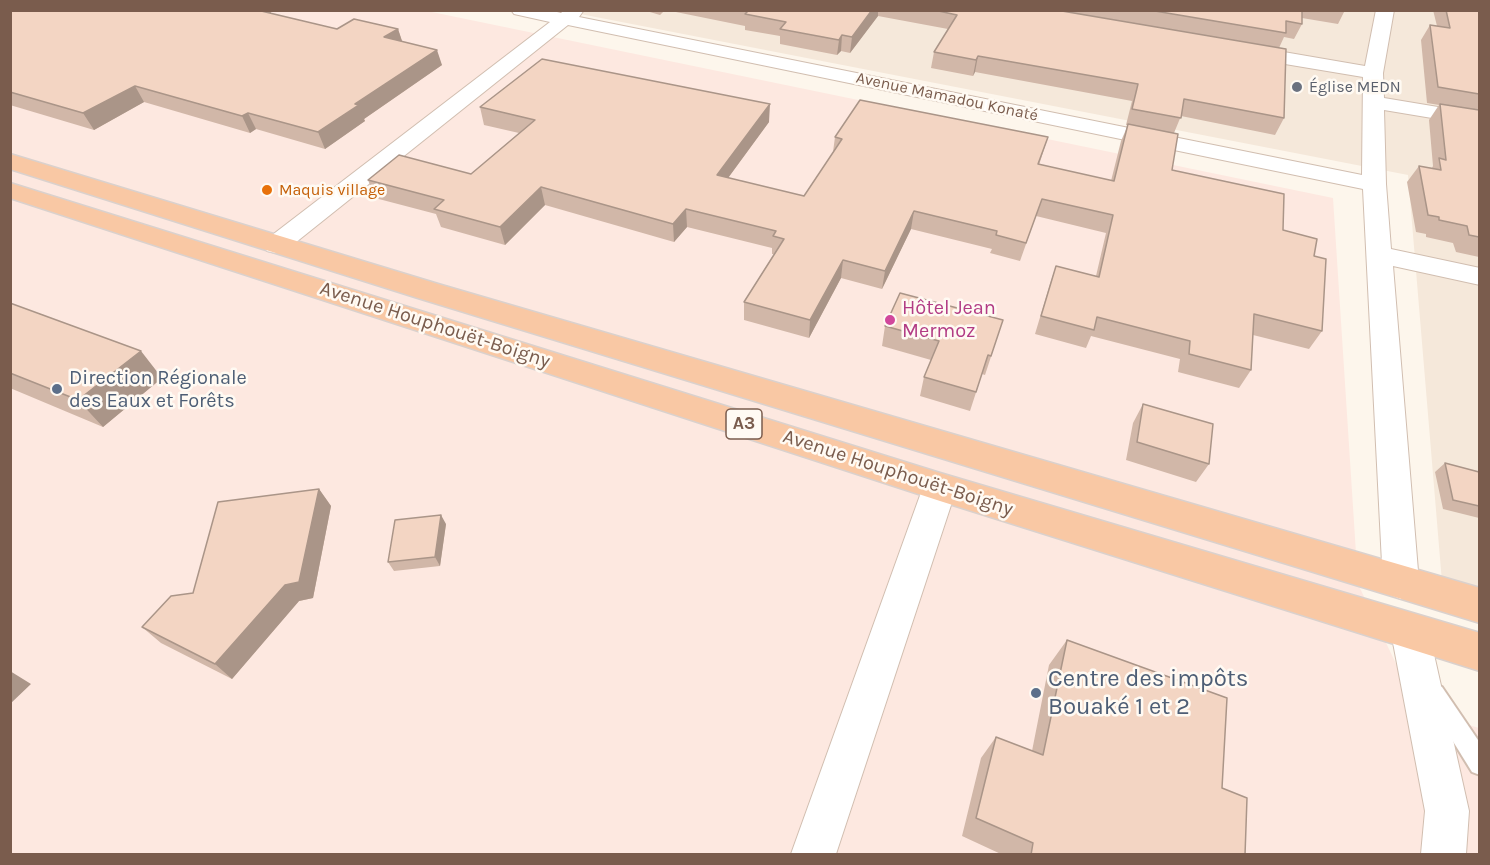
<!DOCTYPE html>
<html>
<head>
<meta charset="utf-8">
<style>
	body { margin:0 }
	#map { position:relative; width:1490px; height:865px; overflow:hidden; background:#fdf6ec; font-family:Karla,sans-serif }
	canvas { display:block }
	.frame { position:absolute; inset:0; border:12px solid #7a5c4d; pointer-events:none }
</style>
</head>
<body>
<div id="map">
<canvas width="1490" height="865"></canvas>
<div class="frame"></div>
</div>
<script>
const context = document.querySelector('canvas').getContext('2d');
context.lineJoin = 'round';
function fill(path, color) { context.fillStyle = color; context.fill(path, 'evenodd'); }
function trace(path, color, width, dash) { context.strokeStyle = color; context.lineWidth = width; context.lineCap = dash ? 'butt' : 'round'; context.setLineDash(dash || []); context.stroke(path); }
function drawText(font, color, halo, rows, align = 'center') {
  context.font = font + ' Karla,sans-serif'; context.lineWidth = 5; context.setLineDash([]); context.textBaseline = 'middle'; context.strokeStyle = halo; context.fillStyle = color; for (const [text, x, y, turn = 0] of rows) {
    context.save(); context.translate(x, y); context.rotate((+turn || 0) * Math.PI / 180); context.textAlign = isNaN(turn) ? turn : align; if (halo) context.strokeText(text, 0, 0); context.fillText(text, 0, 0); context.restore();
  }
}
fill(new Path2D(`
	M565 11H1479V615L1444 606 1408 175Z`), '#f5e8da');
fill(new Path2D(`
	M10 11H427L1333 198 1358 584 1418 710 1479 728V854H11Z`), '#fde8e0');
const service = new Path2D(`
	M1435 684 1442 687 1480 743V775L1472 772 1428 701 1425 694 1428 687Z`);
const minor = new Path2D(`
	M511 10H549L561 13 564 10H584L579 17 1362 175 1363 77 1243 57 1236 55 1233 51 1236 47 1243 45 1365 66 1376 10H1394L1383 73 1384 98 1480 114V126L1384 110 1386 184 1391 249 1480 268V285L1393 266 1419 583 1414 594 1401 599 1388 594 1383 583 1363 189 568 25 285 251 276 253 267 251 263 245 267 239 550 22 514 14Z
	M940 474 952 477 957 487 836 854H791L923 487 928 477Z
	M1410 614 1423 620 1429 632 1469 811 1466 854H1421L1425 811 1391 632 1397 620Z`);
const trunk = new Path2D(`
	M10 154 438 284 1480 588V623L418 298 10 169Z
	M10 183 940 473 1480 633V671L940 501 10 198Z`);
trace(service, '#d1beb0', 4);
trace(minor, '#d1beb0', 2);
trace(trunk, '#dad1cd', 3);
fill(service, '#fff');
fill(minor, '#fff');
fill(trunk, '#f9c8a4');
fill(new Path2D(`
	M13 10H270L271 14 337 29H398L402 41 442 65 364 119 365 121 325 149 256 129 250 133 144 102 94 130 10 105V11Z
	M643 10H665L660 15Z
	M666 10H1345L1338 24 1302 18V24L1294 39 1284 37 1279 48 1284 118 1275 135 1181 116 1174 133 1172 170 1283 230 1314 256 1322 331 1309 349 1253 335 1251 370 1239 388 1178 372 1180 359 1091 336 1086 348 1035 334 1050 284 1056 266 1096 276 1106 233 1036 216 1020 261 990 253 992 249 911 229 882 289 841 278 809 338 744 320V302L774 254H772V248L687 227 674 242 545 205 505 245 441 227 436 214 375 198 368 180 471 174 519 133 484 125 480 107 769 122 728 178 804 196 833 152 835 137H1048L1039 165 1111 181 1121 141 1128 125H1126L1132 101 975 72 973 76 931 68 934 52 948 29 878 16 850 53 841 51 837 55 780 44V36L745 30V26Z
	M1433 10H1479V257L1456 252 1453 243 1426 237V234L1416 232 1407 182 1419 166 1432 168 1433 166 1429 120 1439 105 1427 103 1421 40 1430 25 1437 26Z
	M10 303 162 378 103 427 10 388Z
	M1003 320 985 375 982 374 970 411 920 396 924 377 931 360 882 346 885 326Z
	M1143 404 1209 464 1196 482 1126 460 1133 423Z
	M1445 463 1479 472V518L1443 509 1435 472Z
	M319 489 331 506 313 598 299 601 232 679 161 643 142 627 193 593Z
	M446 524 440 566 394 571 388 562Z
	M1067 640 1222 788 1245 855H1003L962 836 981 758 996 737 1032 751 1049 665Z`), '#d1b7a8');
fill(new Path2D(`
	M248 10H270L271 14Z
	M872 10H878V16L850 53 852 37Z
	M398 29 403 44 384 37Z
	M842 35 841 51 837 55 839 40Z
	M437 50 442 65 364 119 365 121 325 149 318 132 355 104Z
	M978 56 975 72 973 76 976 60Z
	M135 86 144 102 94 130 83 113Z
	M770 104 769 122 717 193V175Z
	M248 113 256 129 250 133 242 116Z
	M541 187 545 205 505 245 500 227Z
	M686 209 687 227 674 242 673 224Z
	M914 211 911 229 882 289 885 271Z
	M843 260 841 278 809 338 810 320Z
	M141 351 162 378 103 427 78 400Z
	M319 489 331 506 313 598 299 601 232 679 215 664Z
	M441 515 446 524 440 566 435 557Z
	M10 671 31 684 10 704Z`), '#aa9588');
const building = new Path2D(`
	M13 10H257L337 29 354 19 398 29 384 37 437 50 355 104 359 105 318 132 248 113 242 116 135 86 83 113 10 92V11Z
	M744 10H872L852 37 842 35 839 40 780 29 786 22 745 14 748 11Z
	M934 10H1056L1286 49 1284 118 1184 99 1181 118 1132 109 1138 84 978 56 976 60 934 52 957 15Z
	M1149 10H1302V24L1286 21V33Z
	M1446 10H1479V94L1438 87 1430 25 1450 28Z
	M542 59 770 104 717 175 804 196 842 139 835 137 860 100 1048 137 1038 164 1114 181 1128 124 1178 134 1172 170 1284 194 1283 230 1317 239 1314 256 1326 259 1322 331 1254 314 1251 370 1189 354 1190 341 1097 317 1094 330 1041 316 1056 266 1099 277 1113 215 1042 199 1026 243 996 235 997 231 914 211 885 271 843 260 810 320 744 302 784 239 773 236 776 231 686 209 673 224 541 187 500 227 434 209 444 200 368 180 399 155 471 174 535 120 480 107Z
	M1440 104 1479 110V237L1469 235 1467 226 1439 220V217L1428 215 1419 166 1441 170 1439 158 1446 160Z
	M900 293 1003 320 991 356 988 355 976 392 924 377 939 341 885 326Z
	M10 303 141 351 78 400 10 373Z
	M1143 404 1213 424 1209 464 1137 442Z
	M1445 463 1479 472V506L1453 500Z
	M319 489 299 582 285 585 215 664 142 627 171 596 193 593 218 502Z
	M441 515 435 557 388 562 395 520Z
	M1067 640 1227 698 1222 788 1247 798 1245 855H1031L1033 843 976 818 996 737 1043 755Z`);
fill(building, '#f3d5c3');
trace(building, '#aa9588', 1.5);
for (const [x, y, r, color] of [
	[1297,87,6,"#6b7280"],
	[267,190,6,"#e8710a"],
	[890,320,6,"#d1479c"],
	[57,389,6,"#5c6f8a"],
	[1036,693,6,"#5c6f8a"]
]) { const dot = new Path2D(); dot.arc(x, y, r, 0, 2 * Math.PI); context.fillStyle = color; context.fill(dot); trace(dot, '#fffaf3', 2); }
drawText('16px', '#5b616d', '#fffaf3', [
	["Église MEDN",1309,87]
], 'left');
drawText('16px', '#7a5c4d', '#fffaf3', [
	["Avenue Mamadou Konaté",947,97,12]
]);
drawText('16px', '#c56008', '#fffaf3', [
	["Maquis village",279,190]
], 'left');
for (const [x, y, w] of [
	[744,424,36]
]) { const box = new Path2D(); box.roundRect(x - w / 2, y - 15, w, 30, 4.5); context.fillStyle = '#fffaf3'; context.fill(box); trace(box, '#7a5c4d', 1.5); }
drawText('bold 18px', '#7a5c4d', null, [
	["A3",744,424]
]);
drawText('20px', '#b23c85', '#fffaf3', [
	["Hôtel Jean",902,308],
	["Mermoz",902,331]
], 'left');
drawText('20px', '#7a5c4d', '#fffaf3', [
	["Avenue Houphouët-Boigny",435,325,18],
	["Avenue Houphouët-Boigny",898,473,18]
]);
drawText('20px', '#4e5e75', '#fffaf3', [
	["Direction Régionale",69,378],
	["des Eaux et Forêts",69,401]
], 'left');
drawText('24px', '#4e5e75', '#fffaf3', [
	["Centre des impôts",1048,679],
	["Bouaké 1 et 2",1048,707]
], 'left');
</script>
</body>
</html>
